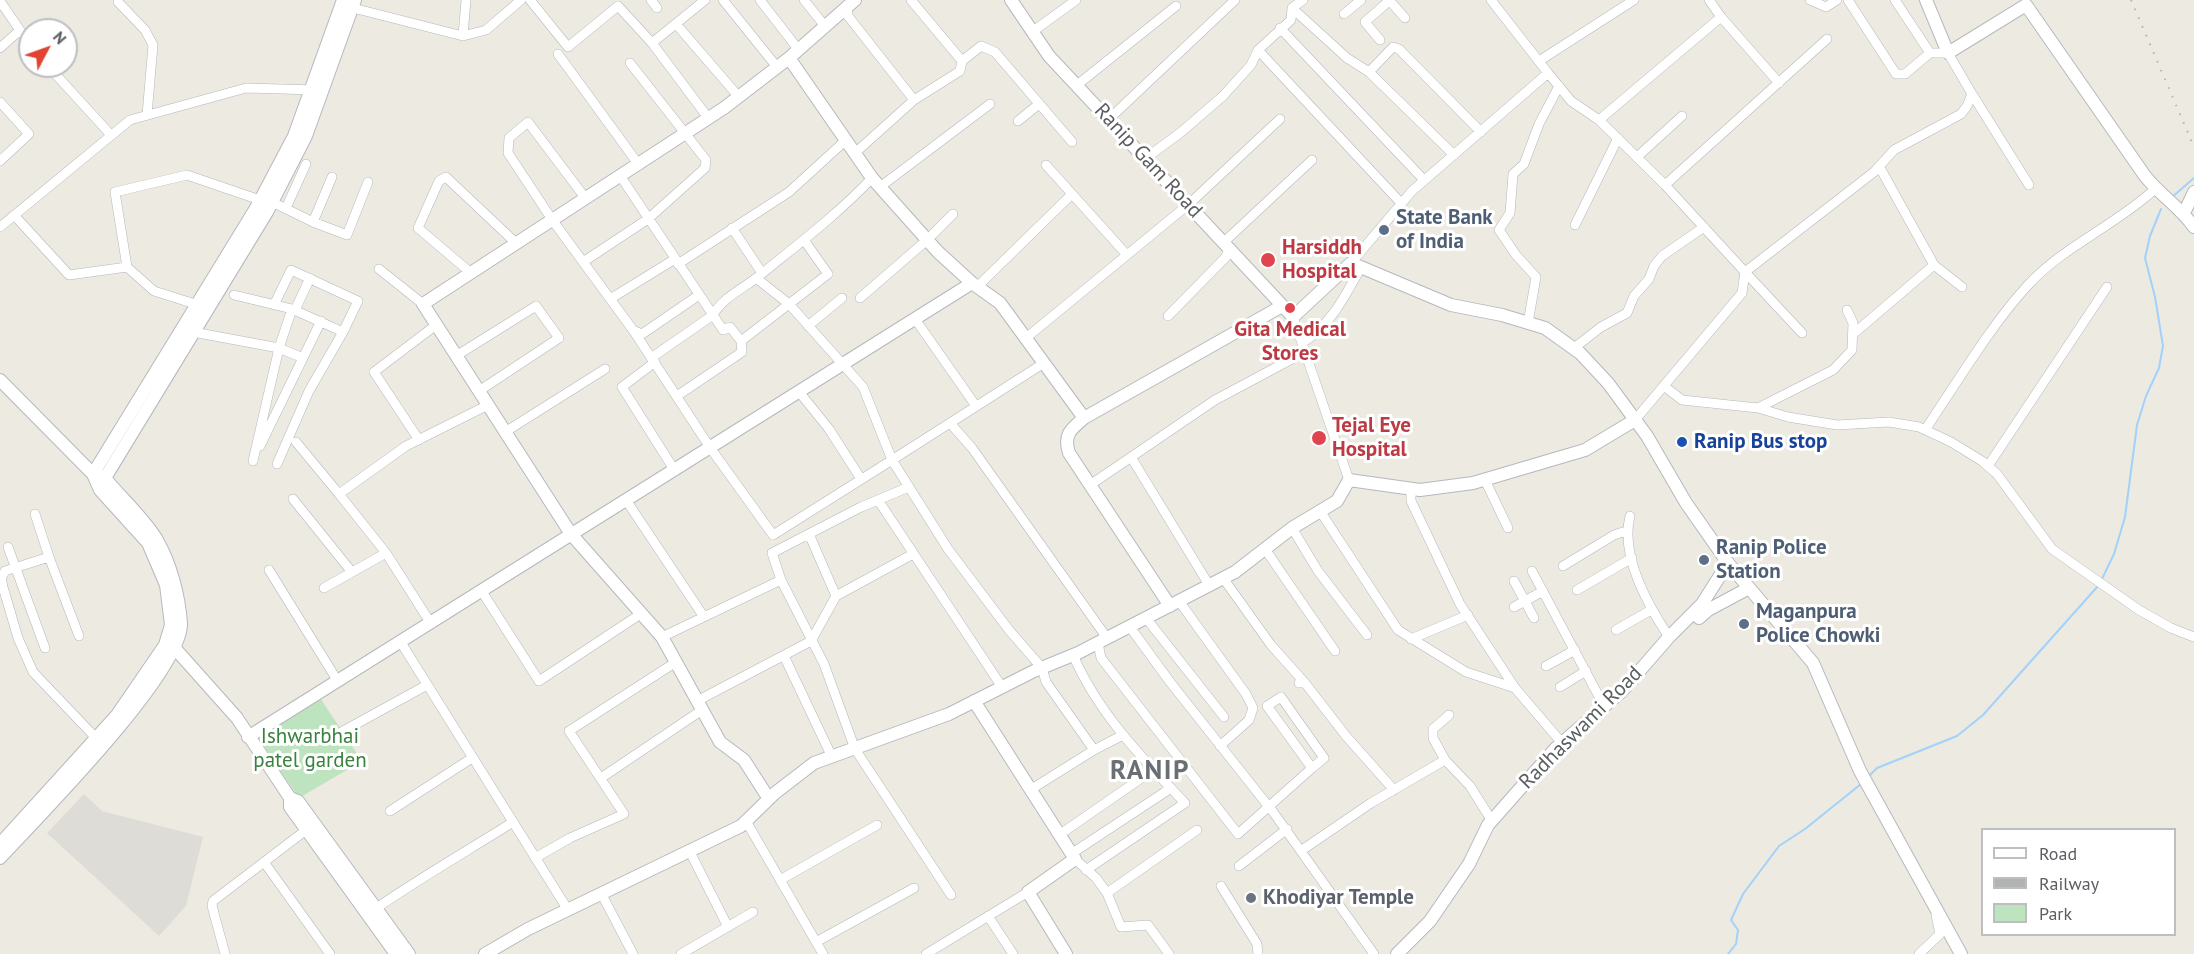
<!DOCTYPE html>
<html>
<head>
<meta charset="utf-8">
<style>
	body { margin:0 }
	#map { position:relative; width:2194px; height:954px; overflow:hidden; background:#eceae1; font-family:"PT Sans",sans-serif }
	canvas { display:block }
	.legend { position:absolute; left:1981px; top:828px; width:195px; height:108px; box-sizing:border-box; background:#fff; border:2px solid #bdbec0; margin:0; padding:8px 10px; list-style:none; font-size:18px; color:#5a5d61 }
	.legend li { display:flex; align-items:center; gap:12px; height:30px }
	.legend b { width:30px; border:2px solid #bdbec0 }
	.north { position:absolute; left:18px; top:18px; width:60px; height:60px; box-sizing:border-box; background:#fff; border:2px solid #bdbec0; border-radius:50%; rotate:49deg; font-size:16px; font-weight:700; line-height:24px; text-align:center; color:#5a5d61 }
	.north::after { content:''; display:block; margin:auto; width:21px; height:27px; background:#e14532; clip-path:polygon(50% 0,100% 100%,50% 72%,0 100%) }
</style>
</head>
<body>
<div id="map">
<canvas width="2194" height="954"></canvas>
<ul class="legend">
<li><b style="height:8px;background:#fff"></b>Road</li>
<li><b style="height:8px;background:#b2b3b3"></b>Railway</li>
<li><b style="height:16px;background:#bee3bf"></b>Park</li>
</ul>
<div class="north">N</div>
</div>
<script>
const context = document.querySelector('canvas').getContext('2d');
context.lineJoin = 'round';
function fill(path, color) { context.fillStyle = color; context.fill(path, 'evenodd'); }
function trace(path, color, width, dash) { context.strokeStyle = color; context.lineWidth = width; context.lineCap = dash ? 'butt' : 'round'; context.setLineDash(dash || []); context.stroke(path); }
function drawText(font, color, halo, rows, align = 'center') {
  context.font = font + ' "PT Sans",sans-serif'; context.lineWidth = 6; context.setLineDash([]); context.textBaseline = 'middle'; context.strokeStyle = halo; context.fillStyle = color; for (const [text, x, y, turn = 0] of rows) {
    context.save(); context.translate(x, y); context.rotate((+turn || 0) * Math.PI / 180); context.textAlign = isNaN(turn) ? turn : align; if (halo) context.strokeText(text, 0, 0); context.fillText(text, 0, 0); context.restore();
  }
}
fill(new Path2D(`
	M84 794 102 811 203 837 186 906 159 936 47 833Z`), '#dedcd6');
fill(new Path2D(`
	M320 698 362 761 299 798 258 737Z`), '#bee3bf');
trace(new Path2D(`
	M2171 198 2194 178
	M2101 581 2114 554 2125 517 2137 425 2146 396 2159 368 2163 346 2155 297 2145 258 2150 236 2161 209
	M1869 776 1877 768 1957 736 1983 715 2098 586
	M1728 954 1736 944 1738 930 1731 920 1743 894 1779 846 1805 829 1861 784`), '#a2d2fb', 2);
const street = new Path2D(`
	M530 0 568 47 618 6 652 43 709 119
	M651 0 657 8
	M723 0 777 67
	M760 0 798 49
	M804 0 824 25
	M911 0 962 61
	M1389 0 1405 18
	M1810 0 1826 7 1837 0
	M1848 0 1896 74H1905L1930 53
	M0 1 30 45
	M118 2 145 30 153 45 147 115
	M847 5 848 16 914 100
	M353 8 463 36 486 30 521 0
	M1292 8 1347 58 1369 72 1454 155
	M1344 14 1361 0
	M1721 17 1779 83
	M676 24 739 97
	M1280 28 1424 180
	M1032 32 1076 0
	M463 36 466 0
	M1380 40 1365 22 1390 0
	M652 43 705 0
	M0 48 19 31
	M1258 50 1401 203
	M558 54 639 165
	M1539 61 1634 0
	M48 66 111 135
	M1369 72 1393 47 1399 49 1481 132
	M1548 73 1571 101 1599 120 1665 185 1745 272 1742 293 1635 420
	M1077 85 1176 6
	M1972 94 2029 185
	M0 102 29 134 0 161
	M1109 119 1235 0
	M1599 120 1721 17 1709 0
	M1018 121 1039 104
	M855 153 914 100 960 71 962 61 981 46 995 52 1072 142
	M1637 157 1682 116
	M1146 158 1180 133 1223 96 1251 65 1258 50 1291 20 1292 8 1303 0
	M1046 165 1127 255
	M621 177 723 330 730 327 741 341 742 352 677 396
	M1665 185 1827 39
	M880 187 990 104
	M586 199 528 122 509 138 508 153 553 221 633 330 711 449 773 535 892 460 948 549 1009 630 1042 668 1046 682 1094 750 1030 790
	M272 202 313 222 347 235 368 182
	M286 208 306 164
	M14 215 69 275 127 267 154 291 195 304
	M313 222 332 177
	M1575 225 1618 138
	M0 227 130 120 246 88 316 90
	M732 228 762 273
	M1224 242 1312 160
	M583 262 648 219 705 168 706 160 630 63
	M1351 263 1412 191 1548 73 1491 0
	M678 264 789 192 846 140
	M1934 265 1962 287
	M127 267 115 192 187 175 260 200
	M379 269 423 304
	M471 273 418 228 439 181 446 177 517 244
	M756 278 789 304 863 387 892 460 1044 363
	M977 287 1072 194
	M234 295 292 309
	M860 298 927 240 953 214
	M610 299 675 259
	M274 305 291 270 358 301 343 332
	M295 310 310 278
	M1168 316 1226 257 1229 248
	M1293 317 1349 480
	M915 319 976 406
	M1528 323 1536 277 1516 255 1499 230 1510 213 1513 174 1524 164 1539 124 1559 86
	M808 326 842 298
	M633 330 642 334 699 295
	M193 332 279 348 253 461
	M1802 333 1745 272 1874 172 1894 150 1961 114 1967 106 1972 94 1948 53H1930L1895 0
	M1852 335 1934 265 1879 166
	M1026 338 1189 204 1280 119
	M741 341 828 274 804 240
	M1302 343C1331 325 1345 296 1361 267
	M1574 348 1601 327 1627 313 1634 296 1649 279 1654 266 1662 256 1704 227
	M456 356 536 306 559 338 479 391
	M651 358 713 315C722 298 744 288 759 276 798 244 837 215 872 178
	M655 362 622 387 675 471
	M1664 386 1682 400 1758 408 1788 417 1837 425 1889 422 1919 427 1951 442 1982 461 1997 474 2052 549 2139 610 2171 628 2194 637
	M800 393 829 429 861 479
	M1758 408 1833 370 1852 350 1853 323 1847 310
	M950 423 972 448 1107 638
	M1925 430C1956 384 1991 325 2028 285 2064 246 2116 225 2155 189
	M505 432 605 369
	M419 440 374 372 436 325
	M296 442 339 494
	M260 446 321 321
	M1131 457 1209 585
	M277 464 309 391 343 332 292 309 279 348 303 358
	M1988 466 2107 287
	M1485 480 1508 528
	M1090 485 1215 400 1305 352
	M1411 489V501L1460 604 1515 688
	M293 499 351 571
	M626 500 704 617
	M878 500 1002 687
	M1320 511 1398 630 1466 672 1515 688 1562 743
	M35 514 49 557
	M1630 516C1620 556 1647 604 1669 637
	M1292 528 1318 571 1367 635
	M809 534 836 596 913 554
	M8 547 45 648
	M1265 549 1335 651
	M1563 566 1614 535 1626 531
	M269 570 337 680
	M1532 571 1604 706
	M1223 578 1271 645 1305 683
	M781 580 824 664 855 749 951 895
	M1514 581 1534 618
	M324 588 386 553
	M481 590 539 681 642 613
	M1577 590 1632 558
	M1179 601 1246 694 1253 708 1249 720 1220 746
	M1514 607 1543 591
	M1146 618 1224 717
	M430 622 386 553 339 494 406 446 488 405
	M1130 627 1170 682 1269 807
	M1616 630 1651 610
	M79 636 49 557 5 571 1 578 3 587 18 638 33 672 96 738
	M662 637 781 580 772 553 861 507 909 487
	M1411 639 1468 615
	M400 641 568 910
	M1098 643 1101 658 1238 834 1312 768 1267 706 1281 697 1324 758 1312 768
	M1073 655C1098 713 1142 758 1185 803L1086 870
	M784 656 832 757
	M1546 666 1575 650
	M1299 683H1305L1346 736 1394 790
	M1560 687 1586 671
	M697 701 811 641 836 596
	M336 735 427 685
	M1094 750 1123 735
	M1445 760 1433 738V729L1449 715
	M601 778 702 710
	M1271 809 1374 954
	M390 811 472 758
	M746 821 823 954
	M1059 835 1153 770
	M1302 850 1371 803 1445 760 1470 786 1492 821
	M690 852 728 927
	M1071 854 1171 788
	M535 858 570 838 624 814 569 731 676 662
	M1075 859 1096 878 1107 893 1197 830
	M264 862 330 954
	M1239 866 1287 829
	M780 880 877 825
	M1221 886 1257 944 1258 954
	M601 893 633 954
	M1107 893 1121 927 1148 925 1169 954
	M375 909C420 878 467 851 513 822
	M988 916 1013 954
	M816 942 914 888
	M225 954 212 906 213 901 310 827
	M681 954 753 912
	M926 954 1028 892
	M1919 954 1940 934 1936 915`);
const secondary = new Path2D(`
	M1011 0 1049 56 1293 317 1351 263 1451 305 1502 315 1545 328 1580 353 1608 383 1647 436 1686 503 1728 563 1813 663 1860 771 1961 954
	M1926 0 1948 53 2026 5 2145 176C2160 195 2180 207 2194 227
	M789 58 872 178 938 252 972 283 1000 303 1084 418C1071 429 1063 435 1069 453L1170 606
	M2184 213 2194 192
	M0 380 93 474 105 478C121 498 144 518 157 540 171 564 179 596 181 623 183 671 37 818 0 858
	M1084 418 1282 306
	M105 478 267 212 306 136 355 0
	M1699 618 1708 610 1749 588
	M171 644 237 718 290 798V807L396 954
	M974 701 1075 859 1028 892 1066 954
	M248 737 972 283
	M290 798 298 801 409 954
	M769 799 744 760 720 742 662 637 571 534 423 304 724 108 789 58 855 0
	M0 844 117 715 165 645 171 625 166 585 148 543 100 490 93 474 256 208 294 136 343 0
	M485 954 528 929 741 826 775 793 814 763 949 714 1034 671 1078 653 1235 572 1292 528 1337 501 1349 480 1420 490 1473 483 1585 450 1635 420
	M1397 954 1430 921 1469 864 1488 825 1556 748 1622 691 1669 637 1702 604 1728 563`);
trace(street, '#b4b7bb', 10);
trace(secondary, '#b5b8bd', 14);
trace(street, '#fff', 9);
trace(secondary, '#fff', 12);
trace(new Path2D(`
	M2131 0 2194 147`), '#b2b3b3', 2, [1.5, 8]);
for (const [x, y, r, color] of [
	[1384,230,6,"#5c6f8a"],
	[1268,260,8,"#e0444e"],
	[1290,308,6,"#e0444e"],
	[1319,438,8,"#e0444e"],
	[1682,442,6,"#1a4fb4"],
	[1704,560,6,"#5c6f8a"],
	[1744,624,6,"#5c6f8a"],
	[1251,898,6,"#6b7280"]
]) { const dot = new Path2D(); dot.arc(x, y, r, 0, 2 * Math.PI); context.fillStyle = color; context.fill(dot); trace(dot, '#fff', 2); }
drawText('21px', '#5a5d61', '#fff', [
	["Ranip Gam Road",1148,161,47],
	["Radhaswami Road",1581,728,-45]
]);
drawText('bold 21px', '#4e5e75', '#fff', [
	["State Bank",1396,218],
	["of India",1396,242],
	["Ranip Police",1716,548],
	["Station",1716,572],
	["Maganpura",1756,612],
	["Police Chowki",1756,636]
], 'left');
drawText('bold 21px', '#be3a42', '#fff', [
	["Harsiddh",1282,248],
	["Hospital",1282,272],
	["Gita Medical",1290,330,"center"],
	["Stores",1290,354,"center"],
	["Tejal Eye",1332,426],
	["Hospital",1332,450]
], 'left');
drawText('bold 21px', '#164399', '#fff', [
	["Ranip Bus stop",1694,442]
], 'left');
drawText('21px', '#38823e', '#fff', [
	["Ishwarbhai",310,737],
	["patel garden",310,761]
]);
drawText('bold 21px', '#5b616d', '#fff', [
	["Khodiyar Temple",1263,898]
], 'left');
context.letterSpacing = '1.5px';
drawText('bold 27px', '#6b6f73', '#fff', [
	["RANIP",1150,771]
]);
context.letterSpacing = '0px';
</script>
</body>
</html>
